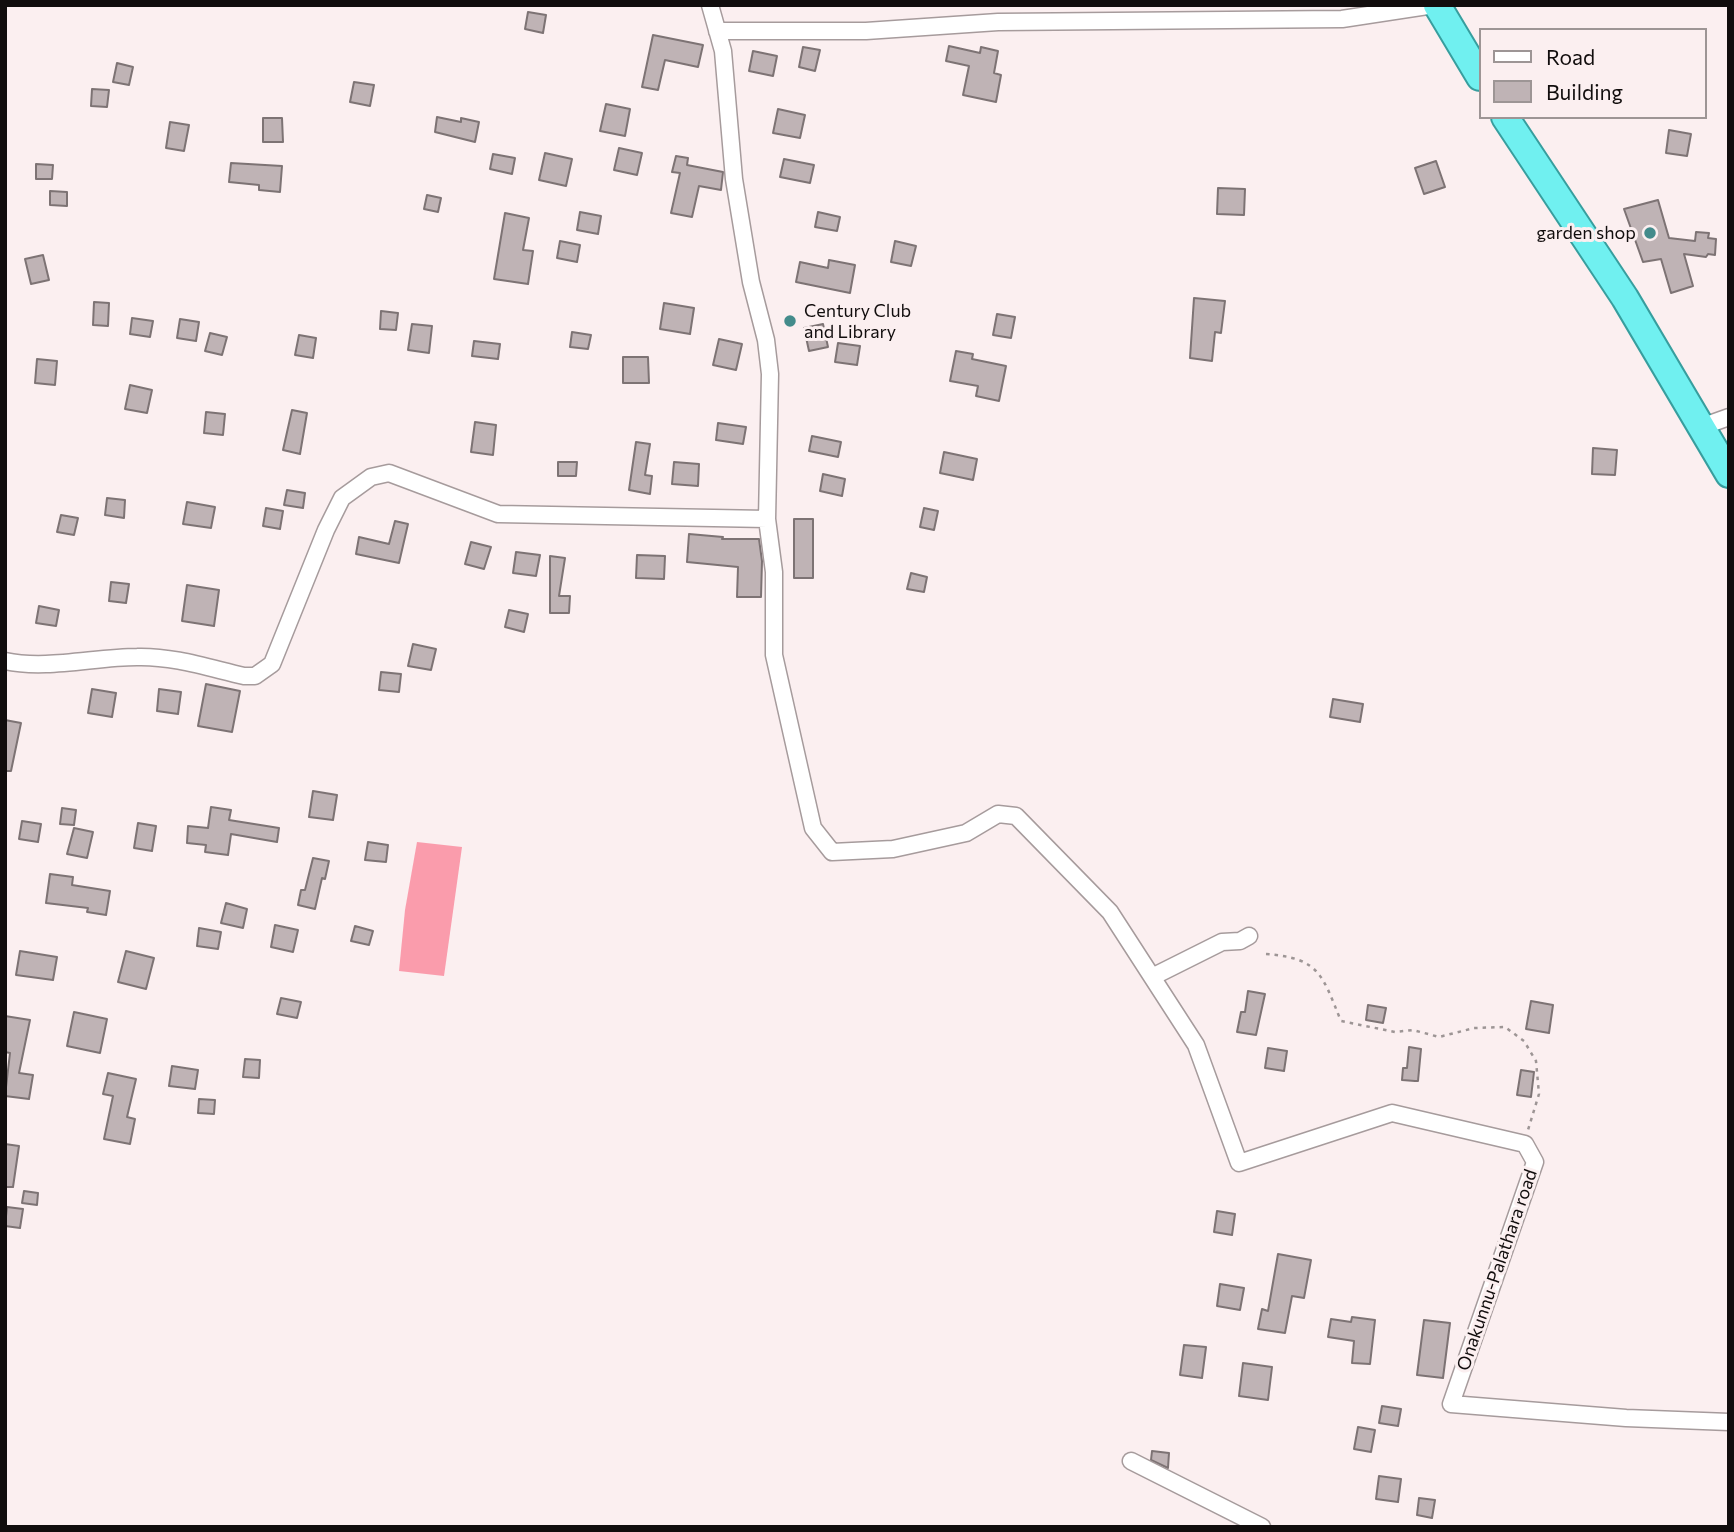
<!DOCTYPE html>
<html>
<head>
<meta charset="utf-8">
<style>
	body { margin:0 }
	#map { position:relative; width:1734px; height:1532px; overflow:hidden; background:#fbeff0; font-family:Commissioner,sans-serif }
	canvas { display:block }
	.frame { position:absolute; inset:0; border:7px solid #110d0d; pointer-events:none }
	.legend { position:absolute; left:1479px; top:28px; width:228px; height:91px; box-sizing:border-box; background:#fbeff0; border:2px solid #9d9595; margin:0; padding:9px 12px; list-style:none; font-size:21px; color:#110d0d }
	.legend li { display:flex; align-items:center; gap:14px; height:35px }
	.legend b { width:35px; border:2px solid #9d9595 }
</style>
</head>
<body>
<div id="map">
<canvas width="1734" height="1532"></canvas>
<div class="frame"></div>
<ul class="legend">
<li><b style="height:9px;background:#fff"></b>Road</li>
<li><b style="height:19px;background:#bfb3b5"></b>Building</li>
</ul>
</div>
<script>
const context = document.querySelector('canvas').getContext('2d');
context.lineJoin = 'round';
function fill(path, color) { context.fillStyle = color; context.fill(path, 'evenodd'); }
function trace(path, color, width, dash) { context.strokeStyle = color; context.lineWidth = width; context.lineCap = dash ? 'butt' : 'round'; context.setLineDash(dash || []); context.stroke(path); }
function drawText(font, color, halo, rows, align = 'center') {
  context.font = font + ' Commissioner,sans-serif'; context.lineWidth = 6; context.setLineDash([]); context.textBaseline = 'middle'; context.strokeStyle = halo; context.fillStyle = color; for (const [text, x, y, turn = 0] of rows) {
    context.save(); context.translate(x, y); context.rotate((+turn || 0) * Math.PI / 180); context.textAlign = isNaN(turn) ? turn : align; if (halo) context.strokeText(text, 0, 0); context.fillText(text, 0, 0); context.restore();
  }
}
fill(new Path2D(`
	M417 842 462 847 444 976 399 971 405 910Z`), '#fa9cac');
const building = new Path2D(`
	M528 12 546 15 543 33 525 29Z
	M653 35 703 45 698 67 665 60 658 90 642 87Z
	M949 46 980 53 981 47 998 51 994 73 1001 75 996 102 963 95 969 66 946 61Z
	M803 47 820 50 815 71 799 67Z
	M753 51 777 56 773 76 749 71Z
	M117 63 133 67 129 85 113 82Z
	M354 82 374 85 370 106 350 102Z
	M92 89 109 90 107 107 91 106Z
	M606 104 630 109 625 136 600 131Z
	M778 109 805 115 800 138 773 133Z
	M437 117 461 122V118L479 122 475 142 435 132Z
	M263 118H282L283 142H263Z
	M170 122 189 125 184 151 166 148Z
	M1669 130 1691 134 1687 156 1666 153Z
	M619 148 642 153 637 175 614 170Z
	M545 153 572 159 566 186 539 180Z
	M493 154 515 158 512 174 490 169Z
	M676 156 688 158 687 165 723 172 721 190 699 186 692 217 671 213 680 173 672 172Z
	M784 159 814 165 810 183 780 177Z
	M1436 161 1445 187 1424 194 1415 168Z
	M231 163 282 166 280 192 259 190V185L229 182Z
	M36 164 53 165 52 179H36Z
	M1218 188 1245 189 1244 215 1217 214Z
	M50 191 67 192V206L50 205Z
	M427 195 441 198 438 212 424 209Z
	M1658 200 1669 238 1695 241 1696 232 1709 233 1708 238 1716 239 1715 255 1708 254 1706 257 1684 254 1693 286 1671 293 1661 259 1643 262 1624 209Z
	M580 212 601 216 598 234 577 230Z
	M818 212 840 217 837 231 815 227Z
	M505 213 529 218 523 250 533 251 528 284 494 279Z
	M560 241 580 245 577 262 557 258Z
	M895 241 916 246 911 266 891 262Z
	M43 255 49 280 31 284 25 259Z
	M829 260 855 265 850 293 796 282 800 262 828 268Z
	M1194 298 1225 301 1221 333 1215 332 1212 361 1190 358Z
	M94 302 109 303 108 326 93 325Z
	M664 303 694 308 690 334 660 329Z
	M381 311 398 313 396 330 380 329Z
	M997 314 1015 317 1011 338 993 335Z
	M132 318 153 321 150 337 130 334Z
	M180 319 199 322 196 341 177 338Z
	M412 324 432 326 429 353 408 350Z
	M823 324 828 347 809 351 804 328Z
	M572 332 591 335 588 349 570 347Z
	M210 333 227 337 222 355 205 351Z
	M299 335 316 338 313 358 295 355Z
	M719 339 742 344 736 370 713 365Z
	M474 341 500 344 498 359 472 356Z
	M838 343 860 346 857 365 835 362Z
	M956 351 973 354 972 359 1006 366 999 401 976 396 978 386 950 381Z
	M623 357H648L649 383H623Z
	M37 359 57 361 55 385 35 383Z
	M130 385 152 390 147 413 125 409Z
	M292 410 307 413 300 454 283 450Z
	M206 412 225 414 223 435 204 433Z
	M475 422 496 425 493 455 471 452Z
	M718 423 746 427 743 444 716 440Z
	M812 436 841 442 838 457 809 451Z
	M636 442 650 444 645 475 652 476 650 494 629 490Z
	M1593 448 1617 450 1615 475 1592 474Z
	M944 452 977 459 973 480 940 473Z
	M558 462H577L576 476H558Z
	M674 462 699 464 698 486 672 484Z
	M823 474 845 479 842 496 820 491Z
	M287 490 305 493 303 508 284 505Z
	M107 498 125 500 124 518 105 515Z
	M187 502 215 507 211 528 183 524Z
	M266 508 283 511 280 529 263 526Z
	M924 508 938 511 934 530 920 527Z
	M61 515 78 518 74 535 57 532Z
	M794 519H813V578H794Z
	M395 521 408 524 399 563 356 554 359 537 389 544Z
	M689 534 723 537 722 539H759L762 561 761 597H737L738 567 687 562Z
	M471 542 491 547 484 569 465 564Z
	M516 552 540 555 536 576 513 573Z
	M637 555 665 556 664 579 636 578Z
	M550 556 565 558 559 596H570L569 613H550Z
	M911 573 927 577 924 592 907 589Z
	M111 582 129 584 126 603 109 601Z
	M187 585 219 590 214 626 182 621Z
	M39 606 59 610 56 626 36 623Z
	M509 610 528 614 524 632 505 627Z
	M413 644 436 649 431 670 408 666Z
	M381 672 401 674 399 692 379 690Z
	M206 684 240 691 232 732 198 726Z
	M92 689 116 693 112 717 88 713Z
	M159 689 181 692 178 714 157 711Z
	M1333 699 1363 704 1360 722 1330 717Z
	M5 720 21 723 11 771H5Z
	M313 791 337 795 333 820 309 817Z
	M211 807 231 810 229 820 279 828 277 842 231 834 228 855 205 852 206 845 187 843 188 826 208 828Z
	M62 808 76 810 74 825 60 824Z
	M22 821 41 824 38 842 19 839Z
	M138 823 156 826 152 851 134 848Z
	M74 828 93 832 87 858 67 854Z
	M368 842 388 845 386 862 365 860Z
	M313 858 329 861 325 879 322 878 315 909 298 905 301 890H305Z
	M50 874 73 877 72 885 110 891 106 915 87 912 88 908 46 903Z
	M226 903 247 909 243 928 221 923Z
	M275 925 298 930 293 952 271 947Z
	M355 926 373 931 369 945 351 941Z
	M199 928 221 932 218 949 197 946Z
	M20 951 57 957 53 980 16 975Z
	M126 951 154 958 146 989 118 982Z
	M1248 991 1265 994 1256 1035 1237 1032 1241 1012H1245Z
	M281 998 301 1002 297 1018 277 1014Z
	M1531 1001 1553 1005 1549 1033 1526 1029Z
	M1368 1005 1386 1008 1383 1023 1366 1020Z
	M74 1012 107 1019 100 1053 67 1046Z
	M5 1016 30 1020 19 1073 33 1075 29 1099 5 1096 10 1053 5 1052Z
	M1409 1047 1421 1049 1418 1081H1415L1402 1080 1403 1068H1407Z
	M1268 1048 1287 1051 1284 1071 1265 1068Z
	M245 1059 260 1060 259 1078 243 1077Z
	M172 1066 198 1070 195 1089 169 1086Z
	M1521 1070 1534 1072 1531 1097 1517 1095Z
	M108 1073 136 1079 127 1117 135 1119 130 1144 104 1139 113 1096 103 1094Z
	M199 1099 215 1100 214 1114 198 1113Z
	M5 1144 19 1146 13 1187H5Z
	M24 1191 38 1193 37 1205 22 1203Z
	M7 1207 23 1209 20 1228 5 1226Z
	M1217 1211 1235 1214 1232 1235 1214 1232Z
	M1278 1254 1311 1260 1304 1298 1292 1296 1285 1333 1258 1329 1262 1309 1268 1311Z
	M1220 1284 1244 1288 1240 1310 1217 1306Z
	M1352 1317 1375 1320 1370 1364 1352 1363 1354 1341 1328 1337 1331 1319 1351 1322Z
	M1424 1320 1450 1323 1443 1378 1417 1375Z
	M1184 1345 1206 1347 1202 1378 1180 1375Z
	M1243 1363 1272 1367 1268 1400 1239 1396Z
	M1382 1406 1401 1409 1398 1426 1379 1423Z
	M1358 1427 1375 1430 1371 1452 1354 1449Z
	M1152 1451 1169 1453 1168 1468 1151 1460Z
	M1379 1476 1401 1479 1398 1502 1376 1499Z
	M1419 1498 1435 1500 1432 1518 1417 1515Z`);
fill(building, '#bfb3b5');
trace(building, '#7d7374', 2);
const minor = new Path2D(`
	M710 5 723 51 734 179 751 282 766 340 770 374 767 519 774 572V655L813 828 832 852 893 849 966 833 998 814 1016 816 1110 912 1196 1045 1239 1163 1392 1113 1525 1144 1535 1162 1451 1404 1626 1418 1729 1422
	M717 31H866L998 22 1342 19 1434 5
	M1701 427 1729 417
	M5 661C46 670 95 657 137 657 173 656 209 668 244 676H255L272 664 326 530 342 498 371 477 389 473 498 514 767 519
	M1152 977 1222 942 1240 941 1249 936
	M1131 1461 1262 1527`);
const trunk = new Path2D(`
	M1437 5 1480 77
	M1505 117 1625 298 1729 474`);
trace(minor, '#a69b9c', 19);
trace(trunk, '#379e9e', 30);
trace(new Path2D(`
	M1266 954C1320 958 1322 975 1341 1021L1395 1032 1413 1030 1439 1037 1474 1028 1505 1027 1524 1041 1536 1061 1539 1094 1528 1130`), '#9d9595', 2.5, [3.5, 5]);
trace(minor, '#fff', 16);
trace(trunk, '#70f0f0', 26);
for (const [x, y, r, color] of [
	[1650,233,7,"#438b8b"],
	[790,321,7,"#438b8b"]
]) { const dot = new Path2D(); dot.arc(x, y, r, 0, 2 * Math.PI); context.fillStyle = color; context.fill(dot); trace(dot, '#fbeff0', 2.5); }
drawText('18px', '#110d0d', '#fbeff0', [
	["garden shop",1636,233],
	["Century Club",804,311,"left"],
	["and Library",804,332,"left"]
], 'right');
drawText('18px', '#110d0d', '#fbeff0', [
	["Onakunnu-Palathara road",1497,1270,-71]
]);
</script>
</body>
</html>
